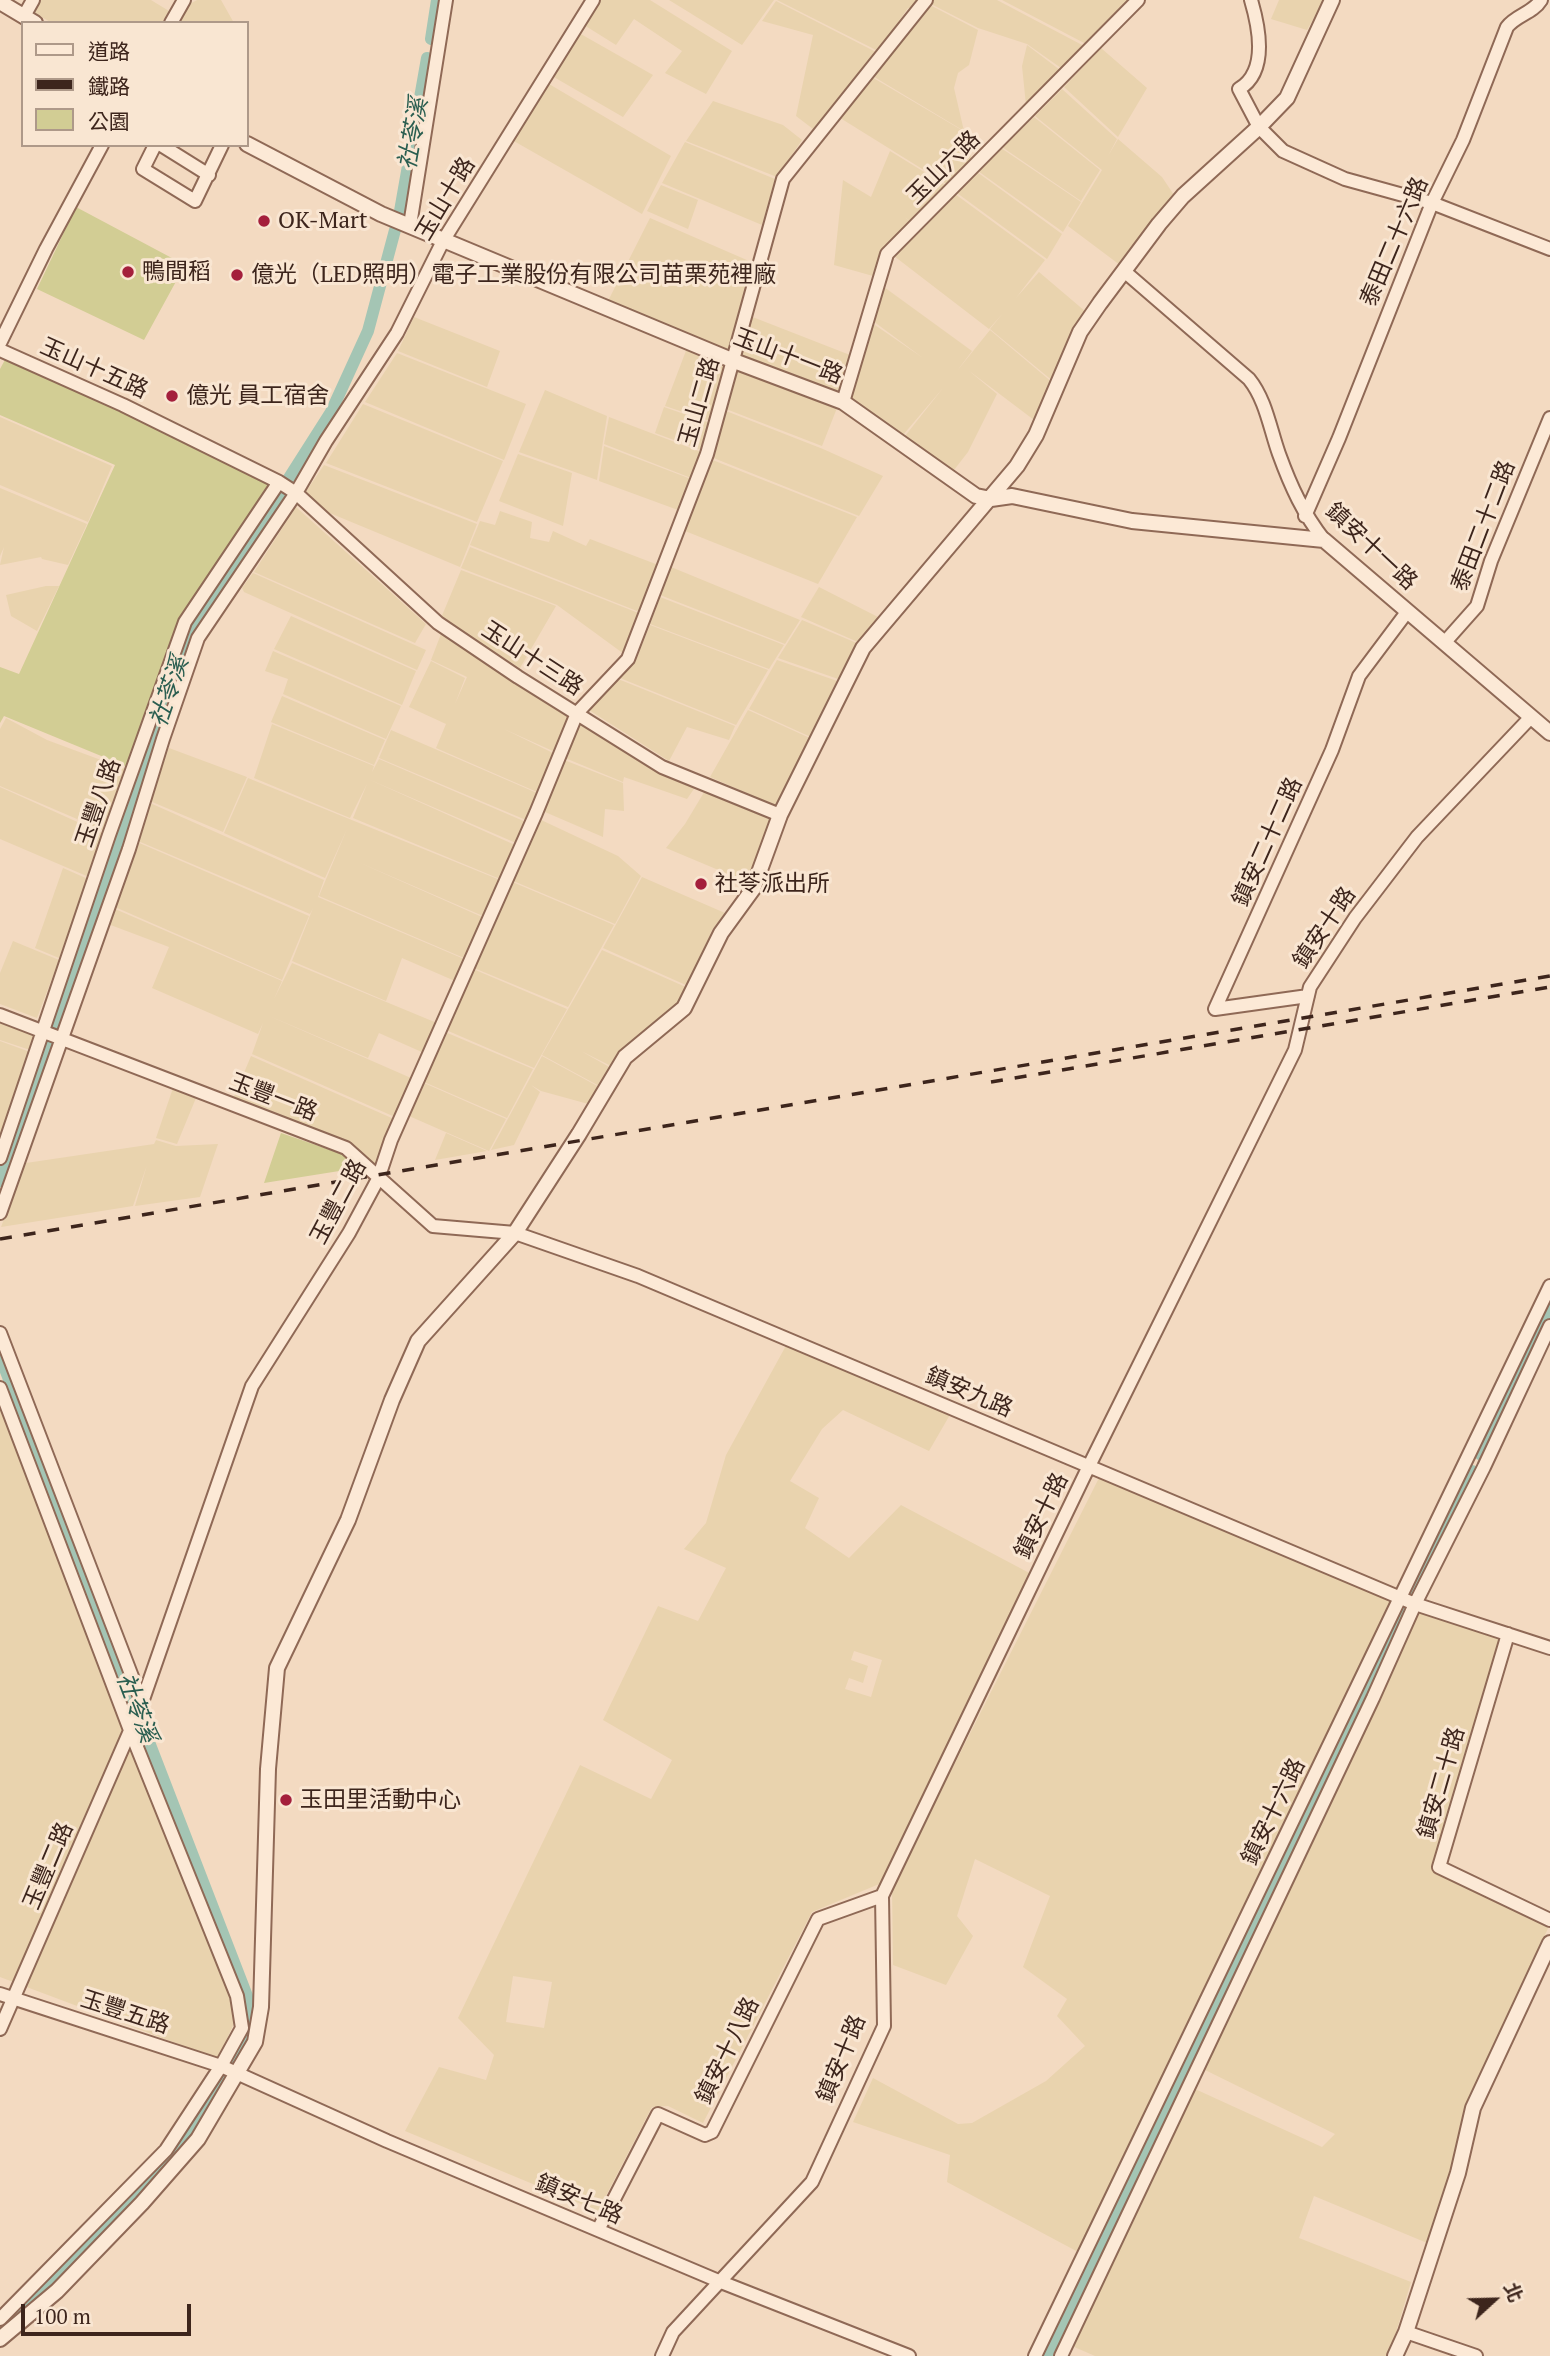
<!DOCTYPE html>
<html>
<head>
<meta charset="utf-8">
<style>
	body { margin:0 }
	#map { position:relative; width:1550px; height:2356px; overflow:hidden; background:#f3dac1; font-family:"PT Serif","Noto Sans TC",serif }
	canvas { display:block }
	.legend { position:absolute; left:21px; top:21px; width:228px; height:126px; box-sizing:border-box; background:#f9e6d2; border:2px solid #ae9989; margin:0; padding:9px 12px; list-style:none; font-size:21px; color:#3d251c }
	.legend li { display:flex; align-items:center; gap:14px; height:35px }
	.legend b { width:35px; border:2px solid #ae9989 }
	.north { position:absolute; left:1459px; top:2265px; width:70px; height:70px; -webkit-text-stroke:5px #f9e6d2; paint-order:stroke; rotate:68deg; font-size:19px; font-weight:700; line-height:28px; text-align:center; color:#3d251c }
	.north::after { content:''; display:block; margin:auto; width:24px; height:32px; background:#3d251c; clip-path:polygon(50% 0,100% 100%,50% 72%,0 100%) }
	.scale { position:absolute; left:21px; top:2304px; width:170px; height:32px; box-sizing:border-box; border:4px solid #3d251c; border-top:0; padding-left:9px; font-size:21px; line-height:24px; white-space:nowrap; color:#3d251c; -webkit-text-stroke:5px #f9e6d2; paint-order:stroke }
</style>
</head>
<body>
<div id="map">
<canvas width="1550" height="2356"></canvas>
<ul class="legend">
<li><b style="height:9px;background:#fce9d6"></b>道路</li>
<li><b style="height:9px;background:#3d251c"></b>鐵路</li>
<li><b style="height:19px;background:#d2cd94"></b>公園</li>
</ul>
<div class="north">北</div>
<div class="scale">100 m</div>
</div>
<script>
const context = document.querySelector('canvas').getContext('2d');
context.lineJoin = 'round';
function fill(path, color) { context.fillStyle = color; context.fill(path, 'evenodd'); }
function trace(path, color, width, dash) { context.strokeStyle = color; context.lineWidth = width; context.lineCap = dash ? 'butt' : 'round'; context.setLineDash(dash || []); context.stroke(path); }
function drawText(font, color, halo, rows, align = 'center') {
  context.font = font + ' "PT Serif","Noto Sans TC",serif'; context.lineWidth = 6; context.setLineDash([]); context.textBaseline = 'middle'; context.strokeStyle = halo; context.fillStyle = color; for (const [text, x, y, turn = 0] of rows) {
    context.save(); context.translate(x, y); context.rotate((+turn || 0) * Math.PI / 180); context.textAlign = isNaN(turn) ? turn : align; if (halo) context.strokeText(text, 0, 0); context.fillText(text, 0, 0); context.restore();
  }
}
fill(new Path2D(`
	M41 0H151L169 11 162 23H52L33 12Z
	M197 0H221L234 23H178L190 4Z
	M601 0H650L732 51 706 94 665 73 682 51 634 19 616 45 584 25Z
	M669 0H774L742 45Z
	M777 0H927L916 11 908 8 878 51Z
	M931 0H997L1084 46 1061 68 1027 44 978 28 929 3Z
	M1002 0H1130L1086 44Z
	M1279 0H1324L1307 30 1271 19Z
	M776 1 876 52 813 129 796 116 813 35 762 21Z
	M928 4 978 30 969 65 958 73 954 88 964 131 871 75Z
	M579 33 653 75 623 117 552 76Z
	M1027 45 1060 70 1057 76 1026 105 1022 66Z
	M1101 48 1147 88 1118 137 1064 87Z
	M870 76 965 132 972 162 948 185 837 116Z
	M549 84 671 156 642 214 512 140Z
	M1062 89 1117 139 1108 156 1118 139 1162 177 1176 198 1158 215 1120 265 1068 226 1102 170 1035 116Z
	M713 101 783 125 802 140 777 177 686 141Z
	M1034 117 1100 170 1081 201 1002 147Z
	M685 142 775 179 762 225 662 183Z
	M1001 148 1081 202 1063 232 978 171Z
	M890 151 947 186 912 222 904 217 911 222 881 254 873 276 834 265 843 180 871 197Z
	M977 172 1062 234 1047 259 957 193Z
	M661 185 698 200 688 229 647 211Z
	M955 194 1045 260 1016 298 1039 272 1086 312 1054 382 990 329 1003 313 989 329 894 256Z
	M650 218 756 264 729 354 608 301Z
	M884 287 972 351 957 371 990 330 1053 383 1034 420 968 370 997 394 968 452 954 470 905 436 943 388 903 435 851 399 872 323 923 358 873 321Z
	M750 316 850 355 839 395 739 354Z
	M414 317 500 351 487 387 398 351Z
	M687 348 729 364 710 421 665 406Z
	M397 353 526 404 504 460 365 402Z
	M739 368 837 408 822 446 726 409Z
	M545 390 607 416 597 480 519 452Z
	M363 404 503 461 477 522 326 463Z
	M664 407 710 423 701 450 655 433Z
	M726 411 823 449 883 476 859 516 711 457Z
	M0 417 112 466 88 522 0 485Z
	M609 417 701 452 691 478 604 444Z
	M604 446 691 479 678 510 599 481Z
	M518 454 572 473 563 526 499 501Z
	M710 459 857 517 818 584 685 531Z
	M324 465 477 524 460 567 320 509 305 493Z
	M0 488 87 524 68 565 42 559 41 557 0 565 4 547 0 556Z
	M296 507 426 624 415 643 254 572Z
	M500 511 532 522 530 538 549 542 553 531 586 546 590 539 661 566 642 613 470 545 480 521 495 525Z
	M470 547 641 614 624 654 557 605 461 568Z
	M671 567 800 620 785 644 660 595Z
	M461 570 556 606 520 668 441 618Z
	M253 573 426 650 417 670 244 592 242 588Z
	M46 586H59L37 631 11 616 6 595Z
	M819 587 878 617 879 620 860 643 801 617Z
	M660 597 784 645 769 669 650 624Z
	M291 616 416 671 402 705 274 649Z
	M802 620 859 644 841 680 778 658Z
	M650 625 768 670 736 725 620 678 635 662Z
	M441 634 571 715 555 752 504 729 555 754 537 792 436 748 446 724 409 707 431 661 465 678 455 704 467 677 431 660Z
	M273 651 401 706 386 739 283 694 288 679 265 671Z
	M777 660 840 682 813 738 749 709Z
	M618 679 735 726 729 740 687 727 669 761 589 710Z
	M282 696 385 740 374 765 271 722Z
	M748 710 812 739 778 807 710 777Z
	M6 718 47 740 128 770 105 831 0 786V729Z
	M580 720 696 786 687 799 624 777 623 782 565 758Z
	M272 724 374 766 372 772 379 759 526 822 516 843 368 779 515 845 500 879 353 818 367 784 350 818 254 778Z
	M391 730 537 793 526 820 379 758Z
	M169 748 247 777 223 832 150 801Z
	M564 760 623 783 624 811 605 809 603 837 545 812 543 807Z
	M248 778 500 880 483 916 358 862 482 917 464 958 319 896 347 829 325 878 224 833Z
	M0 787 104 834 89 877 0 839Z
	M706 789 773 818 747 882 666 848 685 824Z
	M150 803 324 880 318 897 464 959 455 981 402 958 386 1001 292 961 313 908 310 914 138 841Z
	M539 819 618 856 641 876 615 924 511 880Z
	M137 842 309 916 282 980 115 907Z
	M63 868 88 879 59 958 35 948Z
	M642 877 725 913 712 930 688 986 603 948Z
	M510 881 614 925 568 1007 474 968Z
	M115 909 282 981 274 999 292 963 437 1023 424 1053 379 1033 368 1058 267 1015 411 1078 395 1117 252 1054 263 1023 258 1034 152 988 169 947 108 924Z
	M13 941 59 960 37 1018 0 1004V973Z
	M602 950 688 988 675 1010 618 1053 611 1066 581 1051 611 1068 601 1087 542 1055Z
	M473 969 567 1009 534 1068 446 1030Z
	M0 1021 37 1035 30 1050 0 1040Z
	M445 1032 533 1069 507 1118 424 1082Z
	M0 1041 30 1052 0 1138Z
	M251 1056 394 1119 374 1168 233 1099Z
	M542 1056 601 1088 592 1105 541 1091 531 1085 540 1092 514 1145 491 1150Z
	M424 1083 506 1119 489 1151 409 1116Z
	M173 1088 196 1098 177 1144 156 1138Z
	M446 1133 487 1151 435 1160Z
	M156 1140 176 1146 218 1144 200 1197 135 1206 147 1165 133 1206 1 1227 26 1163 154 1144Z
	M788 1342 951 1413 929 1451 843 1410 822 1429 790 1481 819 1498 805 1528 849 1558 901 1505 1035 1576 884 1882 812 1912 703 2123 668 2106 652 2107 598 2211 405 2131 439 2067 486 2080 494 2055 458 2018 580 1765 651 1799 672 1760 603 1720 658 1606 698 1621 726 1568 684 1549 706 1523 726 1455ZM854 1651 882 1660 871 1697 845 1689 849 1678 863 1683 868 1666 851 1660ZM513 1976 552 1982 544 2028 506 2022Z
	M0 1407 5 1409 239 2012 218 2059 0 1977Z
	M1099 1478 1398 1598 1080 2253 947 2182 950 2155 853 2122 873 2078 958 2124 972 2123 1046 2081 1085 2046 1057 2016 1067 1999 1023 1967 1050 1896 975 1859 957 1916 973 1936 946 1985 893 1965 892 1888Z
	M1420 1608 1503 1633 1436 1868 1550 1924 1485 2068 1451 2167 1432 2245 1314 2196 1299 2238 1411 2282 1389 2356H1095L1072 2346 1195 2089 1322 2147 1335 2134 1201 2068Z`), '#e9d3ae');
fill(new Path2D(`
	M76 207 185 265 144 340 37 289Z
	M7 356 270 482 180 621 128 767 4 716 0 723V667L19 674 115 465 0 415V369Z
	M281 1133 342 1154 358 1168 264 1183Z`), '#d2cd94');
trace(new Path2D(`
	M431 39 437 0
	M400 211 427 58
	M0 1181 191 632 331 412 368 331 395 230
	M0 1356 247 1996C249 2022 247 2039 233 2062
	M1480 1454 1550 1307
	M16 2318 187 2137 223 2078
	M1046 2356 1472 1471`), '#a4c5b4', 12);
const minor = new Path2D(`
	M1251 0C1259 27 1268 72 1239 89L1259 127 1283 151 1345 179 1432 203 1550 249
	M24 16 33 0
	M171 23 184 0
	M155 145 143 169 195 201 222 145
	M161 145 209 175
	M410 225 446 0
	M1124 271 1249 379C1266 400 1270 429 1279 454 1291 487 1303 513 1324 540
	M0 343 46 249 102 145
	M0 350 123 405 279 482 296 493 438 623 518 677 662 767 780 815
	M843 402 887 254 1138 0
	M1305 516 1339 438 1432 203 1463 140 1507 27C1516 15 1533 13 1541 0
	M1445 642 1477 606 1491 561 1550 418
	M1308 996 1215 1009 1332 750 1359 676 1407 612
	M0 1015 346 1148 433 1226 515 1233 638 1276 1415 1604 1550 1648
	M0 1158 109 835 185 622 279 482
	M0 1213 129 849 163 739 198 638 296 493 326 441 397 333 443 241 593 0
	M0 1333 141 1700
	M0 1388 130 1730 237 1996 242 2028 221 2066 166 2150 0 2319
	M1508 1634 1439 1867 1550 1920
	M0 1994 221 2066 387 2141 721 2282 909 2356
	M0 2029 140 1708 252 1386 349 1233 378 1179 391 1140 536 813 577 713 628 659 707 454 783 179 926 0
	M598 2230 658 2114 705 2135 712 2132 818 1919 882 1896
	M1406 2332 1476 2356
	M662 2356 673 2332 812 2182 884 2026 882 1896 1089 1466 1295 1050 1310 987 1355 918 1417 837 1531 717
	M1035 2356 1550 1286
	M1061 2356 1373 1698 1415 1604 1484 1467 1550 1326`);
const tertiary = new Path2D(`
	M0 2 35 23
	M247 144 381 214 734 361 843 402 976 496 991 499 1012 496 1132 521 1324 540 1550 733
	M0 2339 57 2291 142 2203 198 2139 255 2042 261 2007 268 1769 277 1668 348 1520 392 1400 418 1341 515 1233 579 1134 625 1057 684 1008 721 933 753 889 780 815 863 648 1017 466 1036 435 1080 332 1100 303 1159 224 1183 196 1259 127 1287 98 1332 0
	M1395 2356 1406 2332 1458 2173 1473 2108 1550 1943`);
trace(minor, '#8f6956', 16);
trace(tertiary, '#8f6956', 18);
trace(minor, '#fce9d6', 12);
trace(tertiary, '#fce9d6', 14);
trace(new Path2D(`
	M991 1082 1550 987
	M0 1239 1550 976`), '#3d251c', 3.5, [12, 12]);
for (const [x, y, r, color] of [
	[264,221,7,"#a41f3c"],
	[128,272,7,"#a41f3c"],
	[237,275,7,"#a41f3c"],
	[172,396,7,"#a41f3c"],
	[701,884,7,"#a41f3c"],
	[286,1800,7,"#a41f3c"]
]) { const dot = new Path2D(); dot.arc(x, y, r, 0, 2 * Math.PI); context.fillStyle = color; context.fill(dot); trace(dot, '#f9e6d2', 2.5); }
drawText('23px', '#3d251c', '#f9e6d2', [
	["玉山六路",944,168,-45],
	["玉山十路",446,199,-59],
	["泰田二十六路",1395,242,-67],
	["玉山十一路",788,357,21],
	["玉山十五路",94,369,24],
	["玉山二路",700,402,-74],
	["泰田二十二路",1484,526,-69],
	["鎮安十一路",1371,547,43],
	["玉山十三路",532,659,33],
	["玉豐八路",99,803,-71],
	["鎮安二十二路",1268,842,-66],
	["鎮安十路",1325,928,-56],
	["玉豐一路",273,1098,21],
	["玉豐二路",339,1202,-62],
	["鎮安九路",969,1393,23],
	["鎮安十路",1042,1516,-64],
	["鎮安二十路",1442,1783,-74],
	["鎮安十六路",1274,1812,-64],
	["玉豐二路",49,1866,-67],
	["玉豐五路",125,2013,18],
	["鎮安十八路",728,2051,-64],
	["鎮安十路",842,2059,-68],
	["鎮安七路",579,2200,23]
]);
drawText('23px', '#3d251c', '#f9e6d2', [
	["OK-Mart",278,221],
	["鴨間稻",142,272],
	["億光（LED照明）電子工業股份有限公司苗栗苑裡廠",251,275],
	["億光 員工宿舍",186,396],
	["社苓派出所",715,884],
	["玉田里活動中心",300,1800]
], 'left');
drawText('italic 24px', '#2a5e50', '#f9e6d2', [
	["社苓溪",414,134,-80],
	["社苓溪",170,692,-71],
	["社苓溪",136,1708,69]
]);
</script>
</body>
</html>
